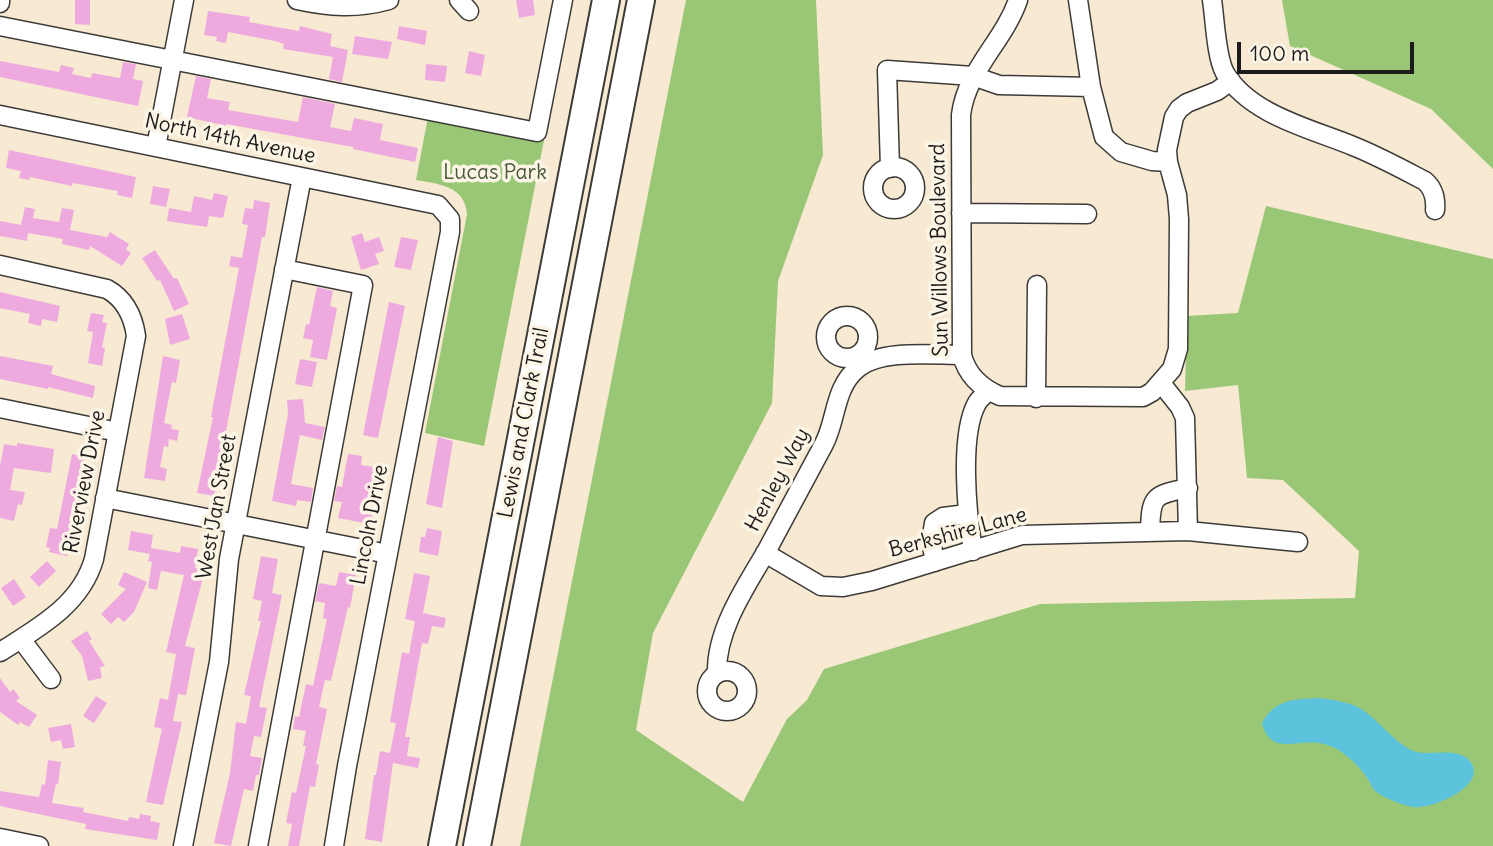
<!DOCTYPE html>
<html>
<head>
<meta charset="utf-8">
<style>
	body { margin:0 }
	#map { position:relative; width:1493px; height:846px; overflow:hidden; background:#f7e9d2; font-family:Delius,sans-serif }
	canvas { display:block }
	.scale { position:absolute; left:1237px; top:42px; width:177px; height:32px; box-sizing:border-box; border:4px solid #1c1c1c; border-top:0; padding-left:9px; font-size:21px; line-height:24px; white-space:nowrap; color:#1c1c1c; -webkit-text-stroke:5px #fcf5e5; paint-order:stroke }
</style>
</head>
<body>
<div id="map">
<canvas width="1493" height="846"></canvas>
<div class="scale">100 m</div>
</div>
<script>
const context = document.querySelector('canvas').getContext('2d');
context.lineJoin = 'round';
function fill(path, color) { context.fillStyle = color; context.fill(path, 'evenodd'); }
function trace(path, color, width, dash) { context.strokeStyle = color; context.lineWidth = width; context.lineCap = dash ? 'butt' : 'round'; context.setLineDash(dash || []); context.stroke(path); }
function drawText(font, color, halo, rows, align = 'center') {
  context.font = font + ' Delius,sans-serif'; context.lineWidth = 7; context.setLineDash([]); context.textBaseline = 'middle'; context.strokeStyle = halo; context.fillStyle = color; for (const [text, x, y, turn = 0] of rows) {
    context.save(); context.translate(x, y); context.rotate((+turn || 0) * Math.PI / 180); context.textAlign = isNaN(turn) ? turn : align; if (halo) context.strokeText(text, 0, 0); context.fillText(text, 0, 0); context.restore();
  }
}
fill(new Path2D(`
	M686 0H816L823 155 778 281 772 403 653 633 636 730 743 802 787 719 807 700 824 669 1040 604 1355 598 1359 551 1283 480 1247 478 1238 385 1185 391 1187 316 1238 313 1266 206 1493 259V846H520Z
	M1282 0H1493V169L1431 109 1290 46Z
	M428 117 544 140 484 446 425 433 467 214C465 186 439 184 416 180Z`), '#99c775');
fill(new Path2D(`
	M1320 698C1334 700 1349 702 1361 709 1379 720 1392 740 1411 750 1428 758 1452 746 1468 759 1493 784 1432 810 1413 807 1402 805 1383 798 1374 790 1371 786 1369 780 1366 776 1356 763 1341 748 1324 744 1299 737 1271 758 1262 723 1275 699 1295 699 1320 698Z`), '#5dc2db');
fill(new Path2D(`
	M75 0H90V25L75 24Z
	M516 0H533L535 15 519 18Z
	M208 11 250 17 249 22 299 31 300 26 332 34 330 46 348 50 342 82 329 79 333 57 283 49 284 44 275 41 228 32 226 43 216 41 217 37 204 35Z
	M399 26 427 31 425 45 397 39Z
	M355 36 392 42 388 59 352 54Z
	M469 51 485 55 481 76 465 73Z
	M0 61 59 72 61 65 74 68 72 74 91 78 92 73 120 78 123 62 136 64 133 79 143 81 138 106 0 77Z
	M426 64 447 66 445 82 425 80Z
	M196 76 211 79 207 98 230 102 228 110 298 122 303 97 335 104 330 127 351 131 354 118 383 124 380 140 418 148 415 162 353 149V147L226 124V126L187 117Z
	M9 150 136 177 132 198 117 195 118 191 73 183 72 186 30 177 29 180 19 178 21 171 6 168Z
	M153 186 170 189 166 207 150 204Z
	M214 193 228 196 223 218 209 216 207 227 167 221 169 208 191 212 194 196 212 200Z
	M254 200 270 203 265 237H262L214 496 197 493 213 417H211L239 268 229 266 231 256 242 258 248 225 242 224 245 208 253 209Z
	M25 207 35 209 33 218 59 222 62 208 74 210 70 230 107 237 110 232 129 244 126 249 131 253 122 266 90 246 89 250 62 244 63 239 28 233 27 241 0 236V221L21 225Z
	M362 233 365 242 379 237 384 251 375 254 379 264 361 270 351 237Z
	M401 237 418 240 411 270 394 267Z
	M155 250 174 279 177 278 189 304 174 311 160 280 157 281 142 258Z
	M317 287 333 291 330 306 337 308 327 360 310 357 313 340 303 338 306 324 309 325Z
	M0 292 60 306 57 322 42 319 41 326 28 323 30 314 0 308Z
	M389 302 405 306 378 438 363 435Z
	M91 313 104 315 102 322 107 323 102 347 105 348 102 366 88 363 93 332 87 331Z
	M182 314 190 339 170 345 165 319Z
	M0 356 53 366 51 374 95 386 93 398 48 387V389L0 379Z
	M163 356 180 360 176 383 172 382 164 423 172 425 171 429 179 430 177 441 169 439 168 447 164 446 160 467 167 469 165 481 144 478Z
	M300 359 317 362 312 387 295 384Z
	M303 399 305 423 325 427 322 440 300 435 291 484 313 488 311 502 297 500 296 506 272 501 288 414 287 400Z
	M438 437 453 441 442 508 426 504Z
	M17 443 54 449 51 473 14 468 10 490 25 492 22 505 18 504 14 521 0 518V466L4 444 17 446Z
	M72 454 85 457 67 556 49 552 50 548 46 547 50 528 57 529Z
	M348 454 362 456 361 465 374 467 367 507 373 508 371 519 366 518 365 523 338 518 342 502 334 501 337 486 342 487Z
	M427 528 442 531 438 556 419 552 421 537H425Z
	M131 531 153 535 151 548 180 553 181 546 198 549 195 568 205 570 185 646 195 648 186 695 178 694 173 721 182 722 163 805 146 802 162 729 154 727 160 698 168 700 176 654 166 652 184 575 161 571 157 590 148 588 152 562 148 561 150 554 128 550Z
	M261 556 278 559 272 593 282 595 259 707 267 708 261 737 254 736 250 756 262 758 259 775H256L253 791 244 789 231 846 214 843 230 773 236 722 246 724 251 696 244 695 261 621H258L262 601 253 599Z
	M47 561 56 571 39 587 30 577Z
	M124 572 147 582 134 612 124 622 118 617 111 624 101 614 126 589 118 585Z
	M339 572 356 575 350 608 348 607 331 681 325 680 319 707 327 709 316 764 319 765 315 787 310 786 299 846H288L292 824 286 823 292 792 296 793 306 746H303L306 731 293 729 295 716 299 717 306 684 313 686 327 619 323 618 325 603 315 601 319 583 336 586Z
	M414 573 430 576 423 613 446 618 444 628 432 626 428 644 422 643 405 737H410L407 756 420 758 418 768 393 763 382 842 365 839 374 775H376L380 751 390 753 396 723 390 722 402 652 409 654 415 621 405 619Z
	M14 579 26 597 13 606 1 588Z
	M87 631 92 639 89 641 105 666 100 667 102 678 88 681 82 656 71 641Z
	M0 678 10 692 13 689 20 698 16 701 37 715 29 727 20 722 18 725 0 712Z
	M96 696 107 703 94 723 83 716Z
	M71 724 75 747 63 749 61 740 51 742 48 728Z
	M48 760 61 762 58 784H56L52 803 84 808 83 812 128 821 129 817 139 819 140 814 151 816 150 821 160 823 157 840 85 829 86 824 0 806V791L39 797 42 784 45 785Z`), '#eeaadf');
const minor = new Path2D(`
	M297 0C329 7 357 9 389 0
	M459 0 469 11
	M1018 0C1004 41 966 71 961 115L962 355C967 375 981 388 1000 396L1143 397 1152 392 1172 369 1178 349 1179 219 1177 195 1168 162 1167 150 1174 117 1179 109 1187 103 1217 91 1231 81
	M1078 0 1091 87 1104 137 1121 152 1152 161 1168 162
	M1212 0C1215 19 1216 57 1225 73 1250 115 1312 129 1353 146 1378 156 1402 169 1425 181 1434 189 1436 199 1435 210
	M0 3V0
	M0 26 537 132 563 0
	M0 115 438 205 450 219V232L347 766 334 846
	M156 147 184 0
	M873 188a21 21 0 1 1 42 0a21 21 0 1 1-42 0Z
	M890 168 887 70 973 76 999 85 1091 87
	M961 213 1087 214
	M0 265 107 289C125 299 133 315 136 336L94 559C81 605 38 628 0 652
	M826 337a21 21 0 1 1 42 0a21 21 0 1 1-42 0Z
	M1161 383 1180 407 1185 418 1188 531
	M1036 398 1037 285
	M0 408 118 432
	M105 498 388 554
	M1150 531C1151 496 1153 495 1188 488
	M973 551C967 514 959 435 977 403 980 398 984 395 989 391
	M765 553 821 586 843 587 872 581 1022 535 1188 531 1298 542
	M935 562 931 541 934 523 943 517 967 514
	M21 639 51 679
	M707 691a20 20 0 1 1 40 0a20 20 0 1 1-40 0Z
	M717 673C716 630 745 588 766 552 785 516 805 480 824 444 837 419 834 387 858 368 882 349 932 355 962 355
	M0 838 39 846
	M183 846 219 662 229 559 302 177
	M258 846 363 285 284 269`);
const highway = new Path2D(`
	M442 846 606 0
	M477 846 641 0`);
trace(minor, '#3d3b37', 21);
trace(highway, '#3d3b37', 30);
trace(minor, '#fff', 18);
trace(highway, '#fff', 26);
drawText('21px', '#1c1c1c', '#fcf5e5', [
	["North 14th Avenue",230,139,12],
	["Sun Willows Boulevard",940,250,-91],
	["Lewis and Clark Trail",524,423,-79],
	["Henley Way",778,480,-62],
	["Riverview Drive",85,482,-79],
	["West Jan Street",217,507,-80],
	["Lincoln Drive",370,525,-79],
	["Berkshire Lane",958,533,-15]
]);
drawText('21px', '#48583b', '#fcf5e5', [
	["Lucas Park",495,173]
]);
</script>
</body>
</html>
